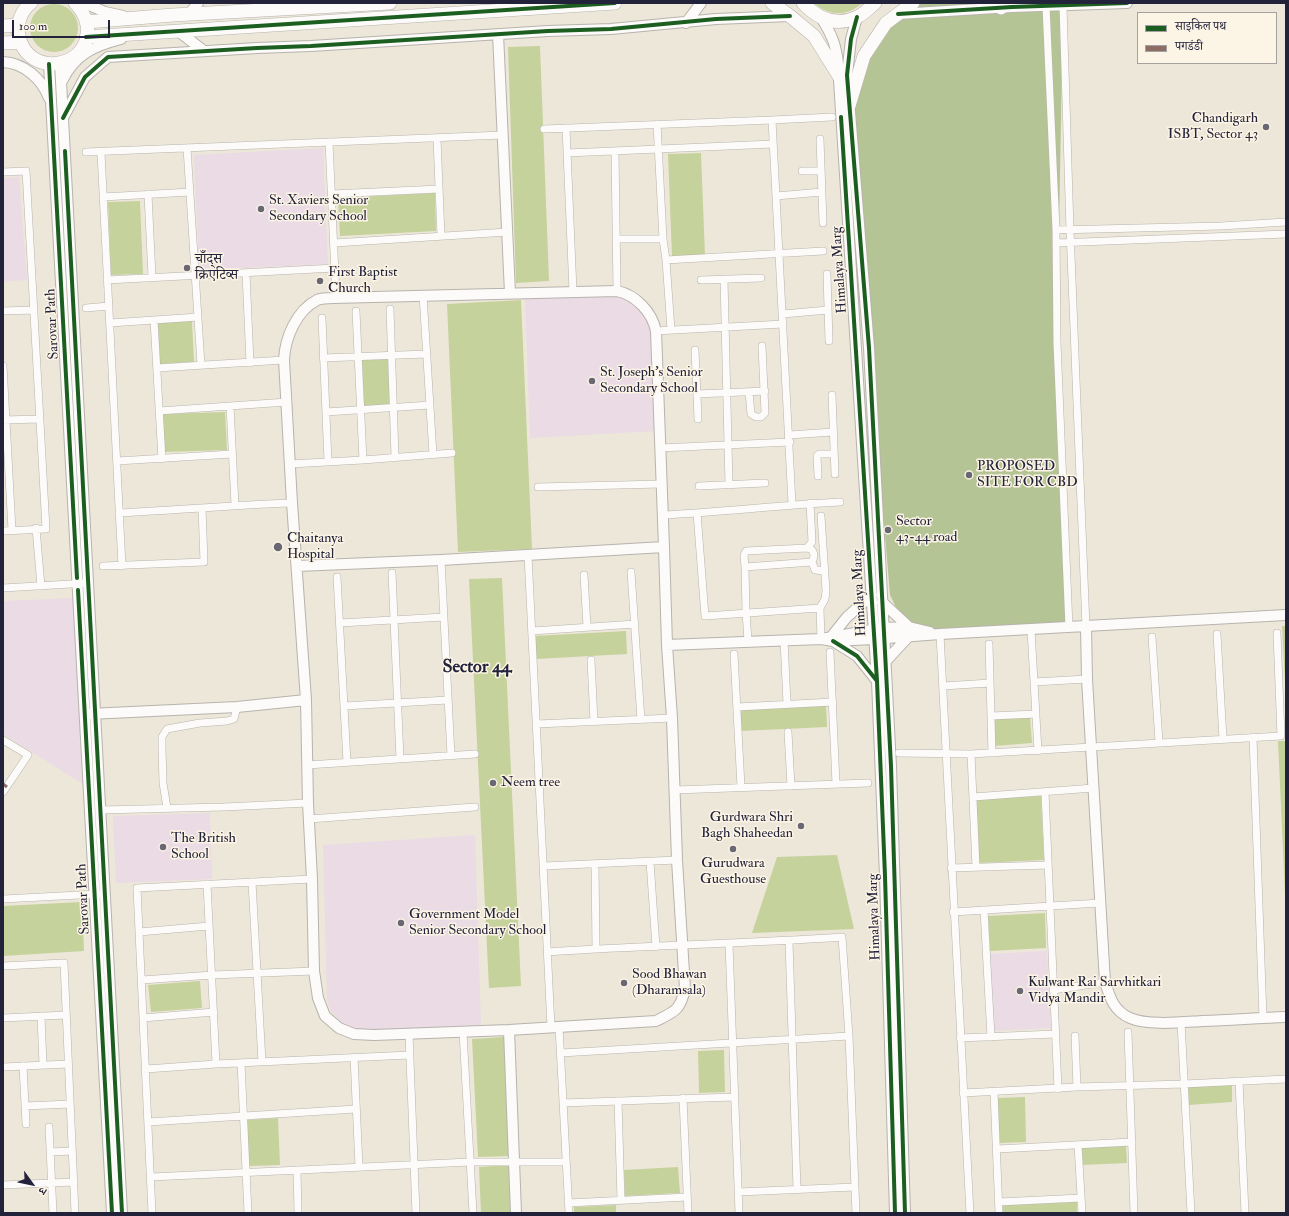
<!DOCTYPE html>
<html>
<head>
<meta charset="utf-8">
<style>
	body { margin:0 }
	#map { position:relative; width:1289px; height:1216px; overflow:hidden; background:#ede7da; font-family:"IM FELL Double Pica","Noto Serif Devanagari",serif }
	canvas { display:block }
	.frame { position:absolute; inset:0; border:4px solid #22223b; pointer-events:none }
	.legend { position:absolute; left:1137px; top:12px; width:140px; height:52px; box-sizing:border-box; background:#fcf5e5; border:1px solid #a5a1a1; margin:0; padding:5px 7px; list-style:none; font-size:12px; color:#22223b }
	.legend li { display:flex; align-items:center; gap:8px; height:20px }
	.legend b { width:20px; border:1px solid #a5a1a1 }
	.north { position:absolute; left:12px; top:1164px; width:40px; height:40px; -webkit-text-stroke:3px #fcf5e5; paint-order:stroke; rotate:123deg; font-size:11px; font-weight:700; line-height:16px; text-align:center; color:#22223b }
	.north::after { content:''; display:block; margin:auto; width:14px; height:18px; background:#22223b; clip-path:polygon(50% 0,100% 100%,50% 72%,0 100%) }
	.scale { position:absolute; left:12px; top:20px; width:98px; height:18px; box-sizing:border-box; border:2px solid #22223b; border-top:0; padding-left:5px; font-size:12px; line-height:14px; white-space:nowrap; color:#22223b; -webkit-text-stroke:3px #fcf5e5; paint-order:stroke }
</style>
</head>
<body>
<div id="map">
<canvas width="1289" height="1216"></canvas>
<div class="frame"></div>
<ul class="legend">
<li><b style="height:5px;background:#1b5e20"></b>साइकिल पथ</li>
<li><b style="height:5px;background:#8d6e63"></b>पगडंडी</li>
</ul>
<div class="north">उ</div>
<div class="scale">100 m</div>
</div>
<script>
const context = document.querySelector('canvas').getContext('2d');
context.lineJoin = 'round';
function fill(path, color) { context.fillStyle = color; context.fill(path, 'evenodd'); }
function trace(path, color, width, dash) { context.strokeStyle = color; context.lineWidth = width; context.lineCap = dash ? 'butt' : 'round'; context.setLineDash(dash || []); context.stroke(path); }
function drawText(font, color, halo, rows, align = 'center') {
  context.font = font + ' "IM FELL Double Pica","Noto Serif Devanagari",serif'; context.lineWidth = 3; context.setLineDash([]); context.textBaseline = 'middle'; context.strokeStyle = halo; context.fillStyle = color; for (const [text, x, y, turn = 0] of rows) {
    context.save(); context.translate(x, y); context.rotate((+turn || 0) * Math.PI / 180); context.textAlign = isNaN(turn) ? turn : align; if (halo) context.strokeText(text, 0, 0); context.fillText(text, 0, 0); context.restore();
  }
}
fill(new Path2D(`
	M323 148 328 264 199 270 194 155Z
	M19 177 27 280 3 282V178Z
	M619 296 630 300 644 312 653 331 658 431 530 438 525 298Z
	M74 598 83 784 3 734V601Z
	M210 813 212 879 116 883 113 816Z
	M475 835 481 1025 365 1030 352 1028 342 1023 331 1011 327 1000 323 845Z
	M1047 951 1051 1028 993 1031 989 954Z`), '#eadbe5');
fill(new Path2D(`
	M814 3H862C848 17 828 16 814 3Z
	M30 28a24 24 0 1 1 48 0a24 24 0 1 1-48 0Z
	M540 46 549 281 516 283 508 47Z
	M701 153 705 256 672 257 668 154Z
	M435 193 436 231 340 236 338 198Z
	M140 201 143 274 111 275 108 202Z
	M521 300 532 549 458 552 447 304Z
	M192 321 194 362 160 364 158 323Z
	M388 358 390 405 364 406 362 359Z
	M225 412 227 450 164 452 163 414Z
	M502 578 521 986 489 988 469 579Z
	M1282 626H1286V704Z
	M626 631 627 654 536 659 535 636Z
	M826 705 827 727 741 731 740 709Z
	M1030 716 1032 743 994 746 992 719Z
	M1278 741H1286V917Z
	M1041 796 1044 860 979 863 976 799Z
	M837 855 854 929 752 933 777 857Z
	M82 902 84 951 3 956V906Z
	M1045 913 1046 948 990 951 988 916Z
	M200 981 202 1008 151 1012 148 985Z
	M504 1037 510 1156 478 1157 472 1039Z
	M724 1050 725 1092 699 1093 698 1051Z
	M1232 1085V1102L1189 1105 1188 1087Z
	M1025 1097 1026 1142 999 1143 997 1098Z
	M278 1118 280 1165 249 1166 247 1120Z
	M1126 1145 1127 1163 1082 1165 1081 1147Z
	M509 1165 512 1213H481L479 1167Z
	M678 1167 680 1193 625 1196 624 1170Z
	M1077 1202V1213H1002V1205Z
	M616 1205V1213H574V1207Z`), '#c6d29b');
fill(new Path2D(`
	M913 3H1005L1063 6 1057 343 1069 627 909 634 890 595 849 106 864 56Z`), '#b4c495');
const street = new Path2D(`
	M1046 6 1056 230 1057 343 1069 627
	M1063 6 1070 230 1086 627
	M772 120 792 504
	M657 124 663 239 666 260
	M566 128 573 291
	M544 129 772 120 832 117
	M437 138 441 236
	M820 139 823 223
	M329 142 336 297
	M187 148 201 365
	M615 151 617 291
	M86 152 503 135
	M101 153 122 566
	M567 153 773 144
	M802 171H821
	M3 172 26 171 46 529 3 531
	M148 194 152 277
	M332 194 439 189
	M776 196 822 192
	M103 197 190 192
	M1056 230 1221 226 1286 222
	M616 239H663
	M334 243 508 232
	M1056 243 1286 234
	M246 273 250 363
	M827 274 829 341
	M724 279 729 485
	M107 280 335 268
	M701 280 761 278
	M423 295 433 455
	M86 308 109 306
	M390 309 395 457
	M3 311 34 310
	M356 311 363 460
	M783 314 828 310
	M322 318 328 462
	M154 320 162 459
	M110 323 198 317
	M671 330 666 260 823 251
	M656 331 783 324
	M695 350 698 419
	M323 358 426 354
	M3 366 12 530
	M157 368 284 360
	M749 392 751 414 756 417H761L765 413 762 346
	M697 394 765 391
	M832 395 835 474
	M230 406 235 505
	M159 411 287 402
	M326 412 430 405
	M3 420 40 419
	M789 435 833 432
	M660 448 790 442
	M117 461 232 454
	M290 464 363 460 452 453
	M818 476 817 456 819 454H834
	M699 486 765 483
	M538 487 661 484
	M119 513C177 510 234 505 292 503
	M697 513 705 616 820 608 821 639
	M662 515C722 512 781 505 840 502
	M36 528 41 586
	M807 548 746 551 744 555 745 567 812 562C815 556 815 549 807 548L812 542 810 503
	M528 555 551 1027
	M441 560 451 756
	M812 562 815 570 825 571
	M103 566 204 562 202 508
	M745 567 746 612 748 641
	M631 572 641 720
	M392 573 400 759
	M584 575 587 627
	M337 577 347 762
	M3 588 88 583
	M820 608 825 599 826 591 821 516
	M340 623 444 617
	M1031 630 1038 751
	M532 631 635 624
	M940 634 970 1213
	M1217 634 1223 739
	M1152 637 1159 742
	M784 640 787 704
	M989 644 992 753
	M830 652 836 784
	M734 654 741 787
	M591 660 594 722
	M1034 682 1087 679
	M943 686 990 683
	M344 706 448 700
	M737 707 833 702
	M991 716 1036 714
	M537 724 672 718
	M788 732 791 786
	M1253 737 1263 1018
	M3 740 28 755 3 792
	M899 753 971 754 1281 736 1277 633
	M971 754 976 867
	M307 765 475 754
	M675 790 868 783
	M1045 792 1058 1089
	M973 797 1094 788
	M167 808 163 783 162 747V737L167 729 200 723 227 721 234 719 237 707
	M101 810 224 807 308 803
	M309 819 475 807
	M650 862 656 947
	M595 864 596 949
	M544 866 677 860
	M951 868 1048 865
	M252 882 262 1062
	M207 884 216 1064
	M3 899 99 894
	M984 910 991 1037
	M953 912 1100 903
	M139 932 209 926
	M789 941 797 1189
	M729 944 739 1213
	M548 952C646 945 744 944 842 937L849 1036 856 1213
	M3 966 64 963 75 1213
	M142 980 212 975 314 971
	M1053 990 1105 982
	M41 1016 43 1065
	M3 1018 66 1015
	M143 1018 214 1012
	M1181 1022 1191 1213
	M559 1027 569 1213
	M463 1032 473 1213
	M1128 1032 1134 1213
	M409 1034 416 1213
	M1075 1036 1077 1087
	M960 1038 1055 1034
	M561 1053 849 1036
	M354 1057 359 1167
	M241 1063 248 1213
	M23 1066 26 1124
	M3 1067 68 1064
	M146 1069 216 1064 410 1055
	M1239 1081 1245 1213
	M994 1092 999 1213
	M963 1093 1077 1087 1184 1084 1286 1079
	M683 1098 688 1213
	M618 1101 621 1200
	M563 1103 734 1097
	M25 1106 70 1104
	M148 1122 356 1109
	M49 1127 53 1213
	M1078 1145 1082 1213
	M997 1149 1132 1142
	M50 1152 72 1151
	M297 1170 298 1213
	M151 1177 470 1162H566
	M3 1185 74 1182
	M738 1192 855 1187
	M999 1202 1081 1198
	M568 1203 687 1197
	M152 1213 137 888 312 879`);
const secondary = new Path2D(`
	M84 3 105 12 123 16
	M189 14 198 3
	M898 14 1012 7 1127 3
	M857 17 851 39 847 75 869 348 891 766 905 1213
	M822 19C832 35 836 45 838 64L877 681 885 876 895 1213
	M686 23 701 3
	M178 31 204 51
	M498 34 510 293
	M3 62C24 63 42 79 49 98
	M60 63 122 1213
	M49 64 112 1213
	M62 81C75 54 94 46 121 39
	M63 118 85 77 108 57 257 48 311 46 548 31 611 29 716 19 790 16
	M617 291C636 295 652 312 656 331L664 547 667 645 672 718 677 860 685 989C680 1010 676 1011 656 1021L509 1030 374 1035 354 1034 339 1028 325 1016 318 998 314 971 312 879 308 803 306 700 292 503 284 360C285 338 296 311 317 300 322 298 328 298 333 298Z
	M297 566 441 560 664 547
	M882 602 909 627
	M1086 627 1087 679 1105 982C1110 998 1114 1011 1130 1018 1148 1026 1184 1022 1203 1021 1231 1020 1258 1018 1286 1017
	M831 637 847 617 872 595
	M821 639 833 641 874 639 940 634 1286 615
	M833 641 857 656 877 681
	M667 645 821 639 883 628 909 627 930 632
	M885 662 909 636
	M89 714 237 707 306 700
	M509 1030 516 1213`);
const highway = new Path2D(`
	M31 3C21 11 16 24 19 36 28 80 94 68 87 24 85 16 81 9 75 3
	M772 3 790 16 814 36 839 76
	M803 3C818 19 836 27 857 17 864 14 869 8 875 3
	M996 3 1001 8
	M86 22 173 15 390 3
	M3 26 19 25
	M86 37 615 3
	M3 43 21 42
	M849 106 864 56 886 23 913 3`);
trace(street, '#b7b3ad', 8);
trace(secondary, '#b7b3ad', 12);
trace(highway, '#b7b3ad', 14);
trace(street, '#fcfbf9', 7);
trace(secondary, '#fcfbf9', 10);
trace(highway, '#fcfbf9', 13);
trace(new Path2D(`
	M3 784 7 787`), '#8d6e63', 3, [6, 3]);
trace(new Path2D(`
	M898 14 1012 7 1127 3
	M857 17 851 39 847 75 869 348 891 766 905 1213
	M86 37 615 3
	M49 64 77 578
	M841 117 877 681 885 876 895 1213
	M63 118 85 77 108 57 257 48 311 46 548 31 611 29 716 19 790 16
	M65 151 122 1213
	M78 590 112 1213
	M833 641 857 656 877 681`), '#1b5e20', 4);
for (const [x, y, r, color] of [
	[1266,127,4,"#696773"],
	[261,209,4,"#696773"],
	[187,268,4,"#696773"],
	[320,281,4,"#696773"],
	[592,381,4,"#696773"],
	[969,475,4,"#696773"],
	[888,530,4,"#696773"],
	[278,547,5,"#696773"],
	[493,783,4,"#696773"],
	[801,826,4,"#696773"],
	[163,847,4,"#696773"],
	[733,849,4,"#696773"],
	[401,923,4,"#696773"],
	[624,983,4,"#696773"],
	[1020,991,4,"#696773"]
]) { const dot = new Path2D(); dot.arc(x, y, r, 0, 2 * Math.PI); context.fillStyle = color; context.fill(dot); trace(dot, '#fcf5e5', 1.5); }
drawText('14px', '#22223b', '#fcf5e5', [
	["Chandigarh",1258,119,"right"],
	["ISBT, Sector 43",1258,135,"right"],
	["St. Xaviers Senior",269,201],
	["Secondary School",269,217],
	["चाँद्स",195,260],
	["क्रिएटिव्स",195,276],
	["First Baptist",328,273],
	["Church",328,289],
	["St. Joseph’s Senior",600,373],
	["Secondary School",600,389],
	["PROPOSED",977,467],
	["SITE FOR CBD",977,483],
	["Sector",896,522],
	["43-44 road",896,538],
	["Chaitanya",287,539],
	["Hospital",287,555],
	["Neem tree",501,783],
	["Gurdwara Shri",793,818,"right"],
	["Bagh Shaheedan",793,834,"right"],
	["The British",171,839],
	["School",171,855],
	["Gurudwara",733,864,"center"],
	["Guesthouse",733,880,"center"],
	["Government Model",409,915],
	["Senior Secondary School",409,931],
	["Sood Bhawan",632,975],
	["(Dharamsala)",632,991],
	["Kulwant Rai Sarvhitkari",1028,983],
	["Vidya Mandir",1028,999]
], 'left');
drawText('14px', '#22223b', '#fcf5e5', [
	["Himalaya Marg",840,270,-94],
	["Sarovar Path",53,324,-93],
	["Himalaya Marg",860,593,-93],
	["Sarovar Path",84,899,-93],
	["Himalaya Marg",875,917,-92]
]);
drawText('bold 18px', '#22223b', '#fcf5e5', [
	["Sector 44",477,668]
]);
</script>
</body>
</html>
